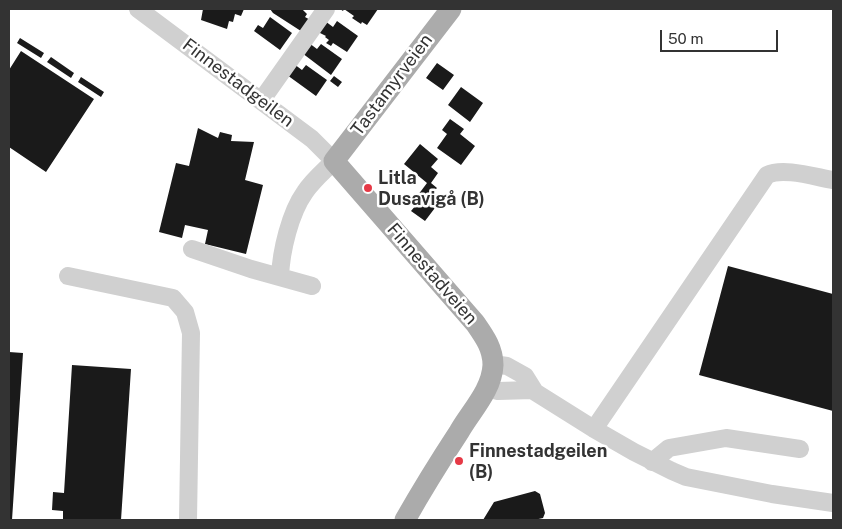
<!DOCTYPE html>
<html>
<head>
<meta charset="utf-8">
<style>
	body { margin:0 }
	#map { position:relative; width:842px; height:529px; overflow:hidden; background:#fff; font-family:"Public Sans",sans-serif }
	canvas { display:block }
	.frame { position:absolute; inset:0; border:10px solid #333; pointer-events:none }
	.scale { position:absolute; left:660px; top:30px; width:118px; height:22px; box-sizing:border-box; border:2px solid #333; border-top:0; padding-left:6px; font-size:15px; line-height:18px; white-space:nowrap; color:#333; -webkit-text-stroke:4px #fff; paint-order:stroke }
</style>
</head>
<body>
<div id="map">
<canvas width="842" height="529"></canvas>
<div class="frame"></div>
<div class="scale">50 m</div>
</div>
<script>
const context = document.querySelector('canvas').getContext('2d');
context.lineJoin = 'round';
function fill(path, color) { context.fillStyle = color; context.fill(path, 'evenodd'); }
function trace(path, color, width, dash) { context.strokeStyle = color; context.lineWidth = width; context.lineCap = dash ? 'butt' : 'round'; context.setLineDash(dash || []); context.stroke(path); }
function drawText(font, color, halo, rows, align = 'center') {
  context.font = font + ' "Public Sans",sans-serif'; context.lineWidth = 5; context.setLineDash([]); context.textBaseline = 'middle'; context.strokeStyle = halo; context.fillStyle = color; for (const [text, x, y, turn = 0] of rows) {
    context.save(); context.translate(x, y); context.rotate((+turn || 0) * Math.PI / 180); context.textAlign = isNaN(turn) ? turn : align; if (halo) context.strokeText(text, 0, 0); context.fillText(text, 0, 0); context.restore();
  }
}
fill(new Path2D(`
	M203 9H244L241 16 235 14 233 22 229 21 227 29 201 20Z
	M270 9H302L307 14 305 17 312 21 304 33 273 13Z
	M340 9H378L367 25 362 22 361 24 352 18 354 16 344 9 343 11Z
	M270 17 292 33 280 50 254 31 258 25 263 28Z
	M325 21 333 27 337 21 358 36 347 52 333 43 331 46 326 43 329 40 325 37 326 36 318 32Z
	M20 38 44 53 41 58 17 43Z
	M309 43 317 49 321 44 342 59 331 75 302 53Z
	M21 51 94 99 46 172 9 147V70Z
	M51 57 74 73 71 78 47 62Z
	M437 63 454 75 443 90 426 78Z
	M294 64 302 70 306 65 327 80 316 96 287 75Z
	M334 76 342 82 338 87 330 81Z
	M81 77 104 92 101 97 78 82Z
	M461 87 483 103 470 122 448 105Z
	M450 119 464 129 460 134 475 146 461 165 437 148 447 134 442 130Z
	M198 128 218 138 220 132 232 135 231 141 254 142 245 180 263 185 246 254 205 244 208 230 185 225 182 238 159 232 176 163 189 166Z
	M420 144 438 159 431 167 438 173 431 183 437 188 432 193 441 200 425 221 411 211 416 205 412 203 427 183 404 164Z
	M728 266 833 294V411L699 375Z
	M9 352 23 353 12 520H9Z
	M72 365 131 369 121 520H63V511L52 510 53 492 64 493Z
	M535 491 540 494 545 513 543 518 534 520H483L494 502Z`), '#1a1a1a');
trace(new Path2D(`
	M138 9 312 139 334 161C324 171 313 180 305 192 290 213 281 251 280 277
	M261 101 326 9
	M192 249 251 269 312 286
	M68 276 173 298 185 312 191 333 188 520
	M493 364 507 366 525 376 535 392 594 429 634 452 672 471 686 477 772 494 833 503
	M487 388 498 391 533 390
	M594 429 767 175C783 167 815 177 833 180
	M652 462 669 448 726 438 800 449`), '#d0d0d0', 18);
trace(new Path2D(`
	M405 520C422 490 440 461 459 432 471 411 492 390 493 365 493 348 484 336 475 323L334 161 451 9`), '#ababab', 21);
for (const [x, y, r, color] of [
	[368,188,5,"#e63946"],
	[459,461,5,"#e63946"]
]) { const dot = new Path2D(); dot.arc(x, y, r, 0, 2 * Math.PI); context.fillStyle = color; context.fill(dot); trace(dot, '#fff', 2); }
drawText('18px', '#333', '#fff', [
	["Finnestadgeilen",238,83,37],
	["Tastamyrveien",392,85,-53],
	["Finnestadveien",432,274,49]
]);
drawText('bold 18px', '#333', '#fff', [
	["Litla",378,178],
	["Dusavigå (B)",378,199],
	["Finnestadgeilen",469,451],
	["(B)",469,472]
], 'left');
</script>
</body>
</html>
